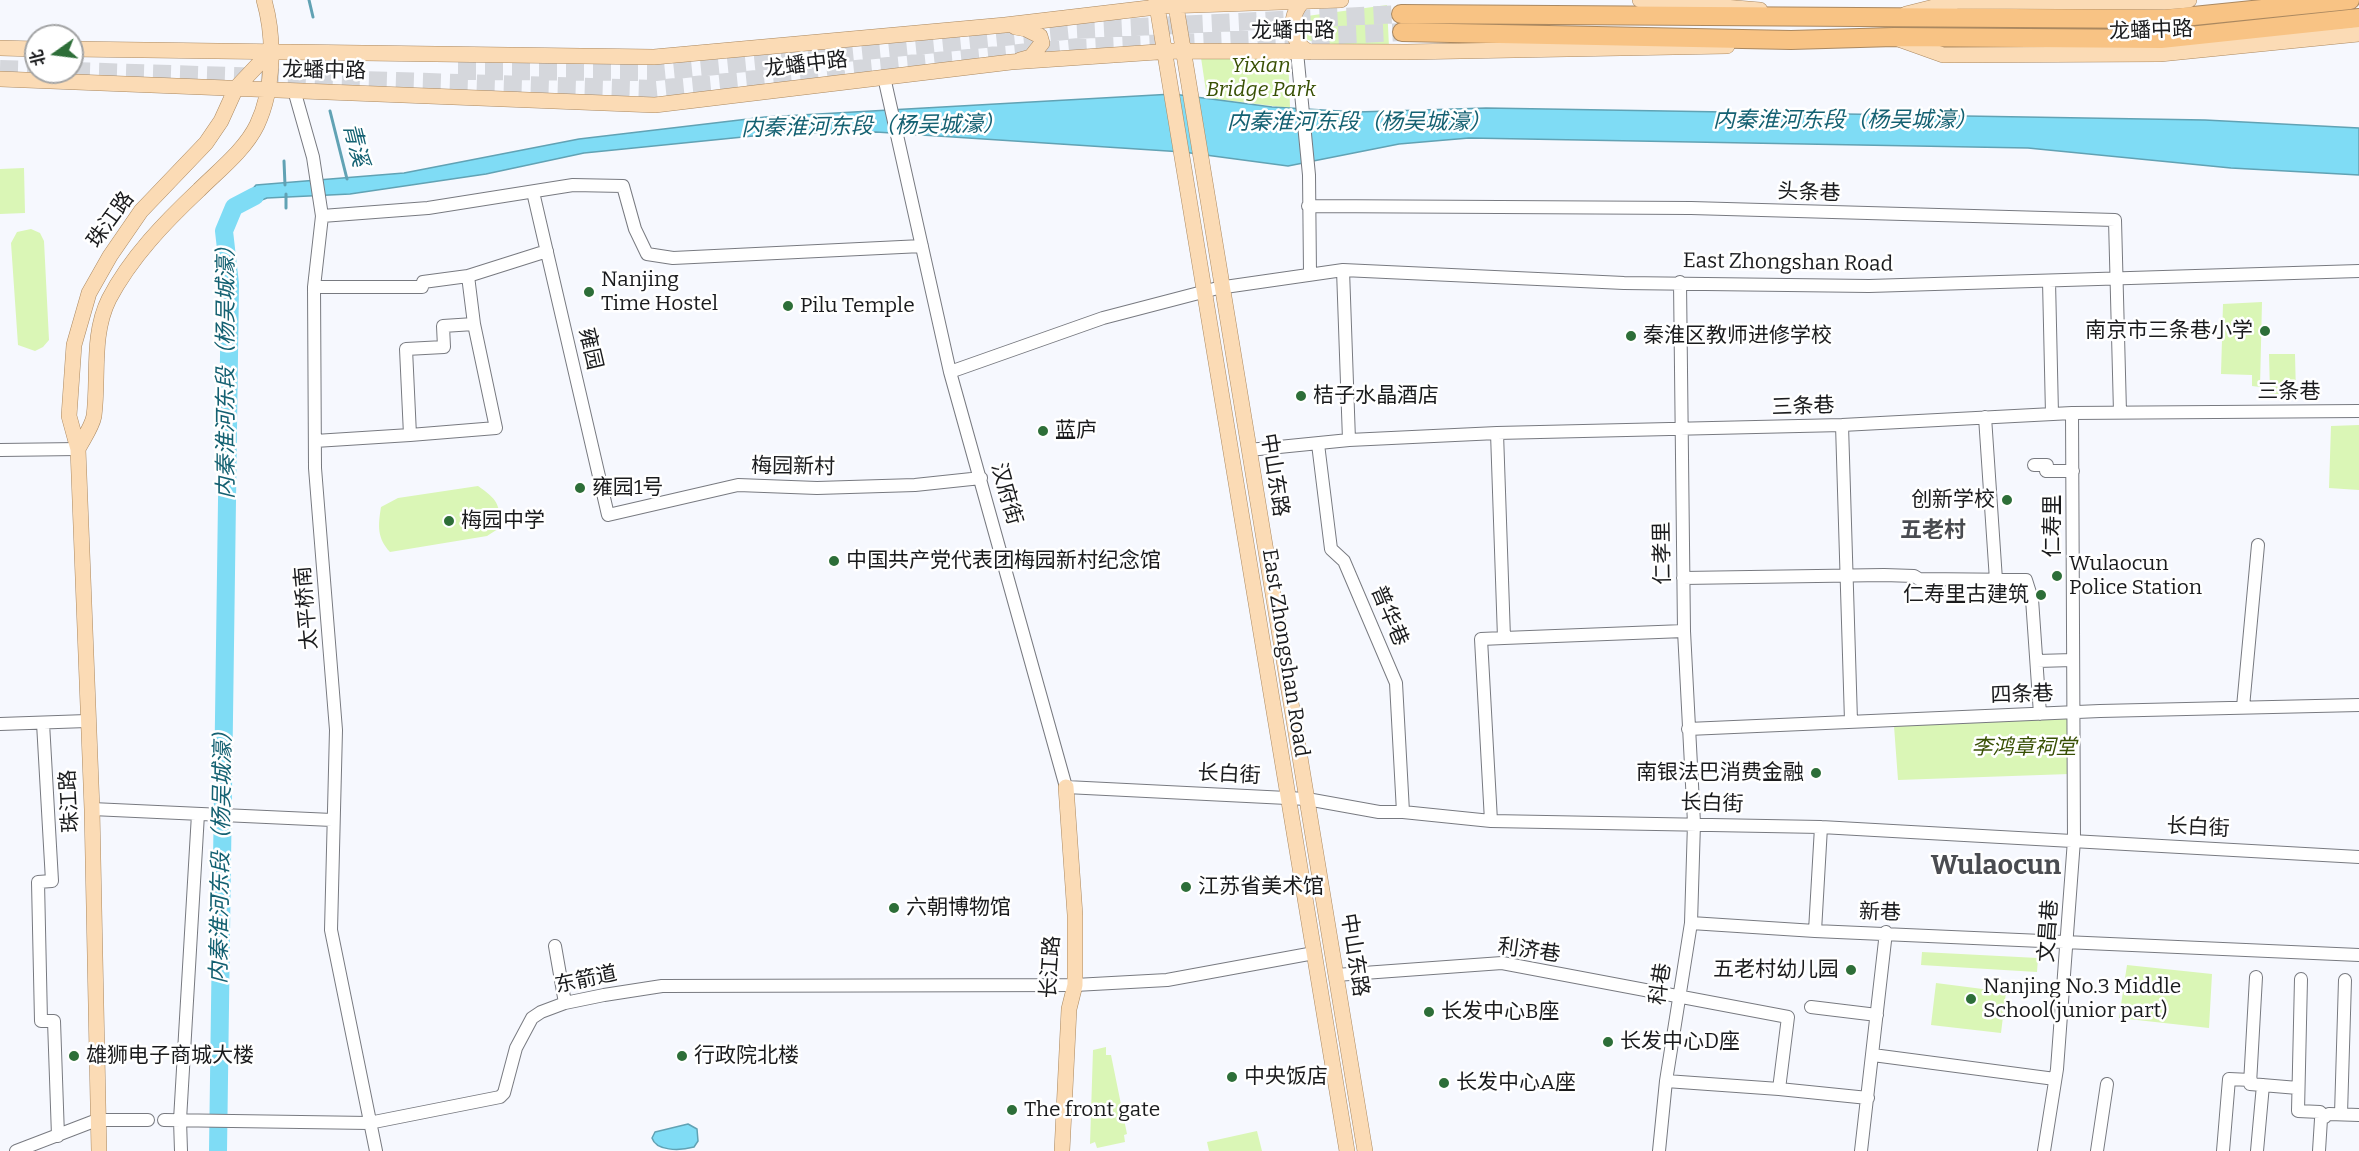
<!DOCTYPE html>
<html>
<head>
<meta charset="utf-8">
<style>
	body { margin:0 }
	#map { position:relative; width:2359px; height:1151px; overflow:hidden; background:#f6f8fe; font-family:Bitter,"Noto Sans SC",serif }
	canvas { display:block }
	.north { position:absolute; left:24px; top:24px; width:60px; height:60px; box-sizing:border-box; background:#fff; border:2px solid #a3a4a5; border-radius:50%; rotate:256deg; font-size:16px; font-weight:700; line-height:24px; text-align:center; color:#1a1b1d }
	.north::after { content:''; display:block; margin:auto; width:21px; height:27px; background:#2d6e38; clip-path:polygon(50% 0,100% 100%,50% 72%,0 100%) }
</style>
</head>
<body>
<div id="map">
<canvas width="2359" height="1151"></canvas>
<div class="north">北</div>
</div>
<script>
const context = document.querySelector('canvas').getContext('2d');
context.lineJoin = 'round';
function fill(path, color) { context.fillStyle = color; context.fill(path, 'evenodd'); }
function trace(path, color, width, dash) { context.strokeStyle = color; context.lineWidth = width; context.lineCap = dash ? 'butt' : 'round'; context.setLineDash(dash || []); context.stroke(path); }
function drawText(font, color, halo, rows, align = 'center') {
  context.font = font + ' Bitter,"Noto Sans SC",serif'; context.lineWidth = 5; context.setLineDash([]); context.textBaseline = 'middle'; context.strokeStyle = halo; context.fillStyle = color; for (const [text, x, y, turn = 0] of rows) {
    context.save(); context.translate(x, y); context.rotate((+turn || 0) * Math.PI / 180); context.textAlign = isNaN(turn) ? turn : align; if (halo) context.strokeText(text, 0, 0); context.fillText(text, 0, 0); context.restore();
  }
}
fill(new Path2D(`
	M1387 5 1389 47 1316 43 1306 39 1302 30 1307 16Z
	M1200 51 1288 52 1290 108 1207 98Z
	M24 168 25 213 0 214V169Z
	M31 229 40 233 44 241 49 340 43 347 35 351 18 345 11 243 17 232Z
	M2262 302 2260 387 2252 386V375L2221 374 2223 304Z
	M2269 354H2295L2296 394H2270Z
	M2359 425V490L2329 488 2331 426Z
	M478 486C498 500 499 503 501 527L487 536 390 552C377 538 378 526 381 507L398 498Z
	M2068 718 2069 774 1898 780 1894 726Z
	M1922 952 2038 958 2037 972 1921 965Z
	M2127 965 2212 974 2209 1028 2119 1018Z
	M1936 983 2006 992 2001 1033 1931 1025Z
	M1106 1047V1055H1111L1127 1134 1124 1135 1125 1142 1097 1148 1095 1142 1090 1144 1093 1050Z
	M1257 1131 1262 1151H1209L1207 1142Z`), '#daf6b6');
const water = new Path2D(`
	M1173 94 1272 107 1357 112 1486 108 2205 120 2359 128V175L2231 168 2028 148 1469 138 1399 144 1288 166 1183 152 876 132 773 134 584 153 486 174 350 194 267 198 233 211 256 185 404 173 579 139 765 117Z
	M688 1124 697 1129 698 1141 694 1147C679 1151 656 1151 652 1138L655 1132Z`);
fill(water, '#7fdcf5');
trace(water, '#61a2b4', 1.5);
trace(new Path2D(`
	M309 0 313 17
	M330 111 347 179
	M284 161 285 185
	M286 194V208`), '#61a2b4', 3);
trace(new Path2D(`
	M218 1151 230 284 224 231 234 207 255 196`), '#7fdcf5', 18);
trace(new Path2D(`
	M0 69 36 70
	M72 71 655 89 1079 47 1402 32
	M458 71 656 72 1075 30 1401 14`), '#d5d7dc', 18, [18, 9]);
const minor = new Path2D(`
	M1297 52 1309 175 1310 273
	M884 77 950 372 1066 787 1307 799 1379 812H1403L1491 821 1821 827 2359 857
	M294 90 313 157 322 216 314 287 315 468 336 730 331 930 376 1151
	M533 192 608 515 738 485 817 488 915 485 981 478
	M1308 206 1691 208 2115 220 2120 412
	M322 216 428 208 573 185 623 186 635 229 647 254 673 258 922 246
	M1343 270 1349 440
	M2049 281 2052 414
	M314 287H422L423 282 468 276
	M950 372 1103 318 1218 288 1343 270 1624 283 1869 286 2359 271
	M1985 417 1996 580
	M1842 425 1851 721
	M1497 433 1504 638 1684 631
	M410 435 496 428 474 324
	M315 441 410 435 406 349 444 347 443 326 474 324 468 276 547 251
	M1318 444 1331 549 1344 561 1396 683 1403 812
	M0 450 78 449
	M1249 450 1349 440 1497 433 1842 425 2072 413 2359 411
	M2034 465H2047L2046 471H2073
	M1683 578 1884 575 1914 576 1919 579 2026 580 2032 599 2040 714
	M2037 661 2073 660
	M2243 707 2258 545
	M43 723 52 881 38 882 41 1021H54L58 1136
	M0 724 87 721
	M1688 729 2100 711 2359 705
	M92 809 332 820
	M1491 821 1481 639 1504 638
	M1691 923 1815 931 2359 955
	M1815 931 1821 827
	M555 946 565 1003
	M1336 975 1502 963 1788 1017 1779 1089
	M2256 977 2250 1084 2298 1088
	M2301 979 2298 1111 2320 1112 2325 1117
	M1811 1007 1877 1015
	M1873 1055 2055 1079
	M1666 1081 1779 1089 1868 1098
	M2341 1114 2345 980
	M164 1120 369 1123 500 1097 504 1093 516 1048 532 1018 541 1012 565 1003 604 995 662 986 1075 985 1167 980 1314 953
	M16 1151 97 1120H148
	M181 1151 180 1120 198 814
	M1659 1151 1666 1081 1691 923 1694 823 1684 631 1680 282
	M1861 1151 1886 932
	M2044 1151 2057 1069 2074 840 2072 413
	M2097 1151 2107 1084
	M2223 1151 2229 1079 2251 1080
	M2257 1151 2263 1085
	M2319 1151 2321 1119 2329 1114 2359 1115`);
const major = new Path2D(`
	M1156 0 1347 1151
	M1175 0 1365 1151
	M1640 0 1760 10
	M1303 1C1288 17 1289 41 1309 52
	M1906 14 1958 1 2164 2 2189 0
	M1015 27 1026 29 1040 36 1042 43 1031 57 1020 60
	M1901 40 1943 55 2160 54 2359 34
	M0 48 36 49
	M72 49 654 57 1005 25 1165 6 1341 0
	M0 79 655 105 1011 62 1172 51 1407 52 1727 46
	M78 449C83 439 92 427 94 416 99 378 91 335 109 299 131 257 165 222 199 190 218 171 245 150 257 125 274 89 275 38 264 0
	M99 1151 92 809 78 449 69 416 74 345 89 293 110 256 141 211 206 143 221 121 236 88 270 52
	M1062 1151 1069 1009 1075 985V915L1066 787`);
const highway = new Path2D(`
	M1401 14 2164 19 2350 0
	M1402 32 1791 40 1894 37 2161 39 2359 18`);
trace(minor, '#787a80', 14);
trace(major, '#aa8860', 16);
trace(highway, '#aa8860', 20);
trace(minor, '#fff', 12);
trace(major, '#fbdbb5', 15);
trace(highway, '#f8c384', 18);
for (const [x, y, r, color] of [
	[589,292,6,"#2d6e38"],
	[788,306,6,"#2d6e38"],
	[2265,331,6,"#2d6e38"],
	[1631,336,6,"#2d6e38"],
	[1301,396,6,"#2d6e38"],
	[1043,431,6,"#2d6e38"],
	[580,488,6,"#2d6e38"],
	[2007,500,6,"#2d6e38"],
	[449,521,6,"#2d6e38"],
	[834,561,6,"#2d6e38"],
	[2057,576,6,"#2d6e38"],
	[2041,595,6,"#2d6e38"],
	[1816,773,6,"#2d6e38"],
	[1186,887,6,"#2d6e38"],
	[894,908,6,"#2d6e38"],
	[1851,970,6,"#2d6e38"],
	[1971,999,6,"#2d6e38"],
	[1429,1012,6,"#2d6e38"],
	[1608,1042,6,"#2d6e38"],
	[74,1056,6,"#2d6e38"],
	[682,1056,6,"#2d6e38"],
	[1232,1077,6,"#2d6e38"],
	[1444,1083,6,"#2d6e38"],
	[1012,1110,6,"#2d6e38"]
]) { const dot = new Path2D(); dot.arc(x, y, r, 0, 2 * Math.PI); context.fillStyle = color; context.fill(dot); trace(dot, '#fff', 2); }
drawText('21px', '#1a1b1d', '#fff', [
	["龙蟠中路",1293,31],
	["龙蟠中路",2151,31,-2],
	["龙蟠中路",806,65,-7],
	["龙蟠中路",324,71,1],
	["头条巷",1809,193,2],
	["珠江路",111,220,-54],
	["East Zhongshan Road",1788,263,1],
	["雍园",590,349,77],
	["三条巷",2289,392],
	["三条巷",1803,407,-2],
	["梅园新村",793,467,1],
	["中山东路",1274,475,81],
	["汉府街",1006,494,74],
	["仁寿里",2053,526,-90],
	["仁孝里",1663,553,-91],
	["太平桥南",307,608,-95],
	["普华巷",1389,616,67],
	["East Zhongshan Road",1285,653,81],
	["四条巷",2022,695,-2],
	["长白街",1229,775,3],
	["珠江路",70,801,-93],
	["长白街",1712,804,2],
	["长白街",2198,828,3],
	["新巷",1880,913,2],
	["文昌巷",2049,931,-86],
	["利济巷",1529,951,8],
	["中山东路",1354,955,81],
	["长江路",1051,967,-86],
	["东箭道",586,980,-12],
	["科巷",1661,984,-81]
]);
drawText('italic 21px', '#385004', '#fff', [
	["Yixian",1261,66],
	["Bridge Park",1261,90],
	["李鸿章祠堂",2024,748]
]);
drawText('21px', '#1a1b1d', '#fff', [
	["Nanjing",601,280],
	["Time Hostel",601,304],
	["Pilu Temple",800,306],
	["南京市三条巷小学",2253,331,"right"],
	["秦淮区教师进修学校",1643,336],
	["桔子水晶酒店",1313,396],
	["蓝庐",1055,431],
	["雍园1号",592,488],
	["创新学校",1995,500,"right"],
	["梅园中学",461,521],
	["中国共产党代表团梅园新村纪念馆",846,561],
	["Wulaocun",2069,564],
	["Police Station",2069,588],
	["仁寿里古建筑",2029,595,"right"],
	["南银法巴消费金融",1804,773,"right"],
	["江苏省美术馆",1198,887],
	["六朝博物馆",906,908],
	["五老村幼儿园",1839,970,"right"],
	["Nanjing No.3 Middle",1983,987],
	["School(junior part)",1983,1011],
	["长发中心B座",1441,1012],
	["长发中心D座",1620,1042],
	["雄狮电子商城大楼",86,1056],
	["行政院北楼",694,1056],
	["中央饭店",1244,1077],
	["长发中心A座",1456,1083],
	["The front gate",1024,1110]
], 'left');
drawText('italic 22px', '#146172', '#fff', [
	["内秦淮河东段（杨吴城濠）",1845,121],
	["内秦淮河东段（杨吴城濠）",1359,123],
	["内秦淮河东段（杨吴城濠）",873,127,-1],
	["青溪",355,145,76],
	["内秦淮河东段（杨吴城濠）",227,367,-90],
	["内秦淮河东段（杨吴城濠）",222,852,-89]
]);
drawText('bold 22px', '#4a4c51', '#fff', [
	["五老村",1933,531]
]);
drawText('bold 27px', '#4a4c51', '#fff', [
	["Wulaocun",1996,866]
]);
</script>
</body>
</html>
